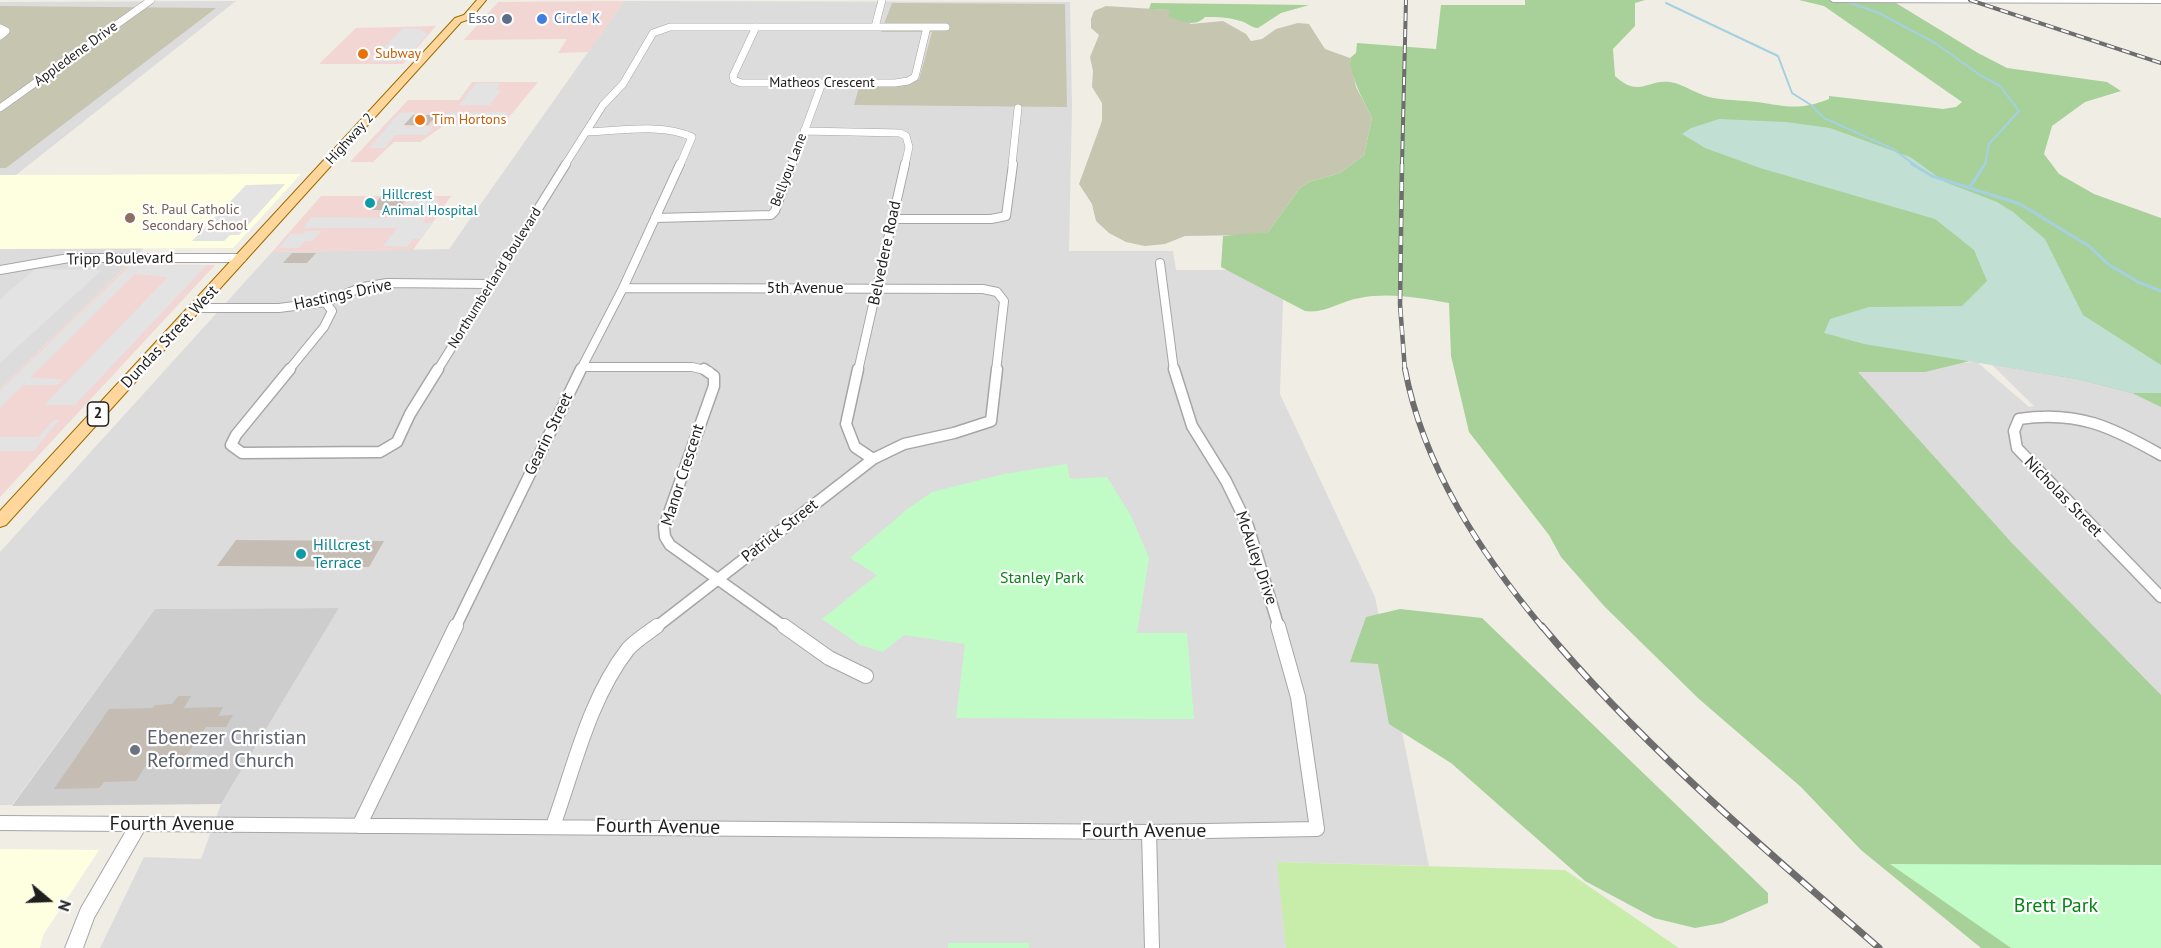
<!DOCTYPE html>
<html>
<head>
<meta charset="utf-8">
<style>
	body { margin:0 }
	#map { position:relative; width:2161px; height:948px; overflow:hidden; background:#f0ede5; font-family:"PT Sans",sans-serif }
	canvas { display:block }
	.north { position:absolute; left:18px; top:870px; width:60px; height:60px; -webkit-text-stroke:4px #fff; paint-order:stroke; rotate:109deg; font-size:16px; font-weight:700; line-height:24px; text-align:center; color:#1f1f1f }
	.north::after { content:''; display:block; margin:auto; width:21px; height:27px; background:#1f1f1f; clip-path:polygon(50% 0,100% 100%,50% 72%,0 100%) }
</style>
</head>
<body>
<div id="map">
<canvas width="2161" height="948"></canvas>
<div class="north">N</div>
</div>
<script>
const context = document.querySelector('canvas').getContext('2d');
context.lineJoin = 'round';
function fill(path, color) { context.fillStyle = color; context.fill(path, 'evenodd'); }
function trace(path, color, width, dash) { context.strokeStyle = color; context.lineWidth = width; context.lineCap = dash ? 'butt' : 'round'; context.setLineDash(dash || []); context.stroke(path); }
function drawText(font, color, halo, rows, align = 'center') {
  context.font = font + ' "PT Sans",sans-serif'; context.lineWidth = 4.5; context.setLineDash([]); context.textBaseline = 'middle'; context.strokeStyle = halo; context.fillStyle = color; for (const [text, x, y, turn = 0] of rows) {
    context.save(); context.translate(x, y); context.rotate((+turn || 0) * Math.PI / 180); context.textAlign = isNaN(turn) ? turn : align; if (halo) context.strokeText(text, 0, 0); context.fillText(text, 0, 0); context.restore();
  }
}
fill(new Path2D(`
	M236 1 16 175H0V2Z
	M624 1 1070 2 1072 106 1069 251H1173L1176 270H1284L1280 394 1375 597 1429 866 1278 862 1286 948H100L144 857 201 859 221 804 339 608 155 609 12 805H0V552L272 252 449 249Z
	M144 248 127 265 0 389V249Z
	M1988 361 2161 395V701L1848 369 1977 362 2029 407 2034 406Z`), '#dddcdc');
fill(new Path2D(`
	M624 1 589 52 558 53 567 39 464 40 498 2Z
	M436 26 403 64H319L356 28Z
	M472 82H538L505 122 445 125 420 142H394L373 162H350L408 100H459Z
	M321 196H451L413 250 272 252Z
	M127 265H215L0 497V389Z`), '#f2d6d4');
fill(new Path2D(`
	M301 174 233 248 0 249V175Z
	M0 849 99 850 43 935 40 948H0Z`), '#feffe0');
fill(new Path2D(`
	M339 608 221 804 12 806 155 609Z`), '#cdcdcd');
fill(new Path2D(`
	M892 3 1065 4 1067 107 854 105 861 80H919L932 32H881Z
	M0 6 216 8 6 168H0Z
	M1106 6 1170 10 1191 24 1223 21 1246 34 1251 41 1262 39 1276 29 1298 23 1309 24 1325 49 1350 58 1356 87 1372 118 1364 155 1340 173 1309 182 1300 188 1268 232 1246 235 1185 236 1165 244 1145 246 1126 242 1109 233 1096 221 1092 204 1079 184 1102 121V103L1092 87 1093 71 1090 57 1099 35 1091 28V19L1094 11Z`), '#c5c5b0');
fill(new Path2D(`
	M1277 862 1565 870 1679 948H1286Z`), '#c8eca9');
fill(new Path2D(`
	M1525 0H1645L1635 3V26L1613 49 1615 76C1641 100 1648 76 1675 83 1688 87 1697 94 1709 97 1721 100 1734 100 1747 101 1781 104 1794 113 1829 99V96L1943 109 1956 107 1962 102 1824 6 1799 0H1891L1978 53 2007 68 2107 82 2121 91 2085 102 2052 126 2044 154 2059 174 2094 194 2161 218V407L2132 393 2077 379 1970 361 1925 372H1858L2011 542 2161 695V907L2097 948H1981L1861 850 1801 787 1699 699 1605 607 1561 557 1549 535 1469 432 1451 356 1449 303C1420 298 1389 292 1360 298 1340 301 1325 314 1305 311L1221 267 1223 236 1268 232 1300 188 1309 182 1340 173 1364 155 1372 118C1362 98 1352 81 1350 58L1356 53 1357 43 1436 49 1441 5H1525Z
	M1151 3 1309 5 1281 13 1258 28C1251 28 1247 22 1240 21 1229 17 1217 17 1205 17 1195 28 1182 21 1169 17L1170 10 1149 9Z
	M1400 609 1482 618 1768 893V903L1722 923 1695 928 1654 918 1585 881 1451 763 1389 724 1378 664 1350 662 1366 617Z`), '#a7d198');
fill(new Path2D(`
	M1719 119 1786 122 1830 128 1910 157 1945 182 1997 202 2013 212 2045 239 2083 315 2161 365V393H2132L2077 379 1864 344 1824 333 1830 319 1869 307 1962 306 1987 281 1974 250 1935 219 1760 168 1705 148 1682 134 1691 128Z`), '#c1dfd2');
fill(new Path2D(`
	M1067 464 1070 479 1107 477 1131 516 1149 558 1137 633H1187L1194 719 956 718 965 644 904 635 883 652 860 645 822 619 877 575 850 558 906 510 932 492 1004 474Z
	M1890 864 2161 865V948H2011Z
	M948 943H1029V948H948Z`), '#c1fcc7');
fill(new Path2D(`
	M403 28 420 29 428 34 402 61 370 62Z
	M476 83H501L496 90H501L490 105H459Z
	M415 112 404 127 434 126 427 135H395L385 148H369L399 113Z
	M507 112 502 119 454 120 451 123H441L448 113Z
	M285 184 239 235H230L224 241H192L246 185Z
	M413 198H439L429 213H398L407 202 411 201Z
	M312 217 426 218 423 223H433L421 239H413L407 247 383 246 397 228H303Z
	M305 231H321L313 241H305L299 248H279L290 234H302Z
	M207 265 75 405H44L168 277 135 274 30 378 63 379 57 385H23L0 408V391L129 266Z
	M35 269 102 270 0 363V299Z
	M54 420H59L34 451H0V437H38Z`), '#e3e3e3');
trace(new Path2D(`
	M1842 0 1879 13 1935 43 1980 75 2000 86 2019 111 1989 144 1985 165
	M1666 3 1778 56 1792 93 1811 105 1824 118 1893 149 1915 165`), '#a4d0e0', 2);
trace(new Path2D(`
	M1912 164 1932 176 2020 204 2089 246 2108 264 2138 282 2161 291
	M1970 187 1985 164`), '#a4d0e0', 3);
fill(new Path2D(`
	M413 115H437L428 125H404Z
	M380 198H407L397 210H370Z
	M292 253H316L307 263H283Z
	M236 540 384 541 369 567 217 566Z
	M178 696H191L184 708 223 707 218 716 233 715 226 727H206L182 762H148L136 781 104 782 99 788 54 789 109 709 152 708 155 705 172 704Z`), '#c5bcb4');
const minorFar3 = new Path2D(`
	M756 27 733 76 734 80 741 83H895L908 81 915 77 927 27
	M875 27 882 0
	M0 28 6 31 0 36
	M0 108 151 0
	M804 131 900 133 906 136 909 147 905 165
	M587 132C620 131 661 123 692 137L680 165
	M565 165 603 105 623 84 653 33 670 27H946
	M792 165 822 83
	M1012 165 1018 108`);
const minorFar2 = new Path2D(`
	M655 218 771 215 775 211 792 164
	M893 219H991L1006 216 1013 164
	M1160 263 1174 371
	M0 270 69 258H242
	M623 288 983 289 997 292 1004 301 996 371
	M197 308H279L325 302 363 287 387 283 490 284
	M582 367H692L709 371
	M288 371 324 327 332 311 325 302
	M437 371 566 164
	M580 371 623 288 680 164
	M858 371 905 164`);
const minorFar1 = new Path2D(`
	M290 369 236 435 231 445 242 453 380 452 397 442 410 414 438 369
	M704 369 714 376V386L664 527 665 537 670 545 786 628
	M858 369 846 424 855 447 873 459
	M1174 369 1192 426 1226 481 1248 526 1279 628
	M2161 455C2112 427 2077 410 2019 419L2014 431 2017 448 2161 597
	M455 628 581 369
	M655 628 873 459 904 444 954 433 991 421 997 369`);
const minor = new Path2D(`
	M784 626 829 658 866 676
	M139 824 1149 832 1317 829 1298 697 1278 626
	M359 826 456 626
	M553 826C574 768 589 699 628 649 636 640 648 633 657 626
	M1149 832 1152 948`);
const tertiary = new Path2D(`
	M1830 0H2161V3L1833 2Z
	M0 816 139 817 145 819 147 824 145 829 94 918 83 948H65L81 908 126 831 0 830Z`);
const primary = new Path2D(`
	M477 0H486L470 19 461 22 6 525 0 527V511L455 18 464 15Z`);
trace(minorFar3, '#a6a6a6', 8);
trace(minorFar2, '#a6a6a6', 10);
trace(minorFar1, '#a6a6a6', 13);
trace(minor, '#a6a6a6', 16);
trace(tertiary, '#a6a6a6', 2);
trace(primary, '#9b6c00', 2);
trace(minorFar3, '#fff', 7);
trace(minorFar2, '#fff', 8);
trace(minorFar1, '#fff', 10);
trace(minor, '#fff', 14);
fill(tertiary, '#fff');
fill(primary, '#ffd79c');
const railFar3 = new Path2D(`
	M1970 0 2161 63
	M1402 165 1406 0`);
const railFar2 = new Path2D(`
	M1402 164 1400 304 1405 371`);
const railFar1 = new Path2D(`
	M1405 369C1423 466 1481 554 1543 628`);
const rail = new Path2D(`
	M1542 626C1642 746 1761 846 1879 948`);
trace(railFar3, '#6d6d6d', 4);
trace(railFar2, '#6d6d6d', 4.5);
trace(railFar1, '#6d6d6d', 6);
trace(rail, '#6d6d6d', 7);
trace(railFar3, '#fff', 2, [8]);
trace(railFar2, '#fff', 3, [9]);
trace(railFar1, '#fff', 4, [11]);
trace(rail, '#fff', 4.5, [14]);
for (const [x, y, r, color] of [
	[507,19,6,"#5c6f8a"],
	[542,19,6,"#3f7fe0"],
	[363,54,6,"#e8710a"],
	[420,120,6,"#e8710a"],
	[370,203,6,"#0f9aa8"],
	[130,218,6,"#8d6e63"],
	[301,554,6,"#0f9aa8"],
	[135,750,6,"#6b7280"]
]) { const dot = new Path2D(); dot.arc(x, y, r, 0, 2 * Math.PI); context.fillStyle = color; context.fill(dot); trace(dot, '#fff', 2); }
drawText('14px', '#4e5e75', '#fff', [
	["Esso",495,19]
], 'right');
drawText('14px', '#366cbe', '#fff', [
	["Circle K",554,19]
], 'left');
drawText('14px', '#1f1f1f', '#fff', [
	["Appledene Drive",76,54,-36],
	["Matheos Crescent",822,83],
	["Highway 2",350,139,-48],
	["Bellyou Lane",789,170,-69],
	["Northumberland Boulevard",495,278,-58]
]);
drawText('14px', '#c56008', '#fff', [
	["Subway",375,54],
	["Tim Hortons",432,120]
], 'left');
drawText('14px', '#0d838f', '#fff', [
	["Hillcrest",382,195],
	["Animal Hospital",382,211]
], 'left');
drawText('14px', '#785e54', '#fff', [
	["St. Paul Catholic",142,210],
	["Secondary School",142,226]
], 'left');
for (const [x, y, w] of [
	[98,414,21]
]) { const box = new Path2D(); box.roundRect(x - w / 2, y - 12, w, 24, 4.5); context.fillStyle = '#fff'; context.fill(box); trace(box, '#1f1f1f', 1.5); }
drawText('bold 15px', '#1f1f1f', null, [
	["2",98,414]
]);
drawText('16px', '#1f1f1f', '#fff', [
	["Belvedere Road",885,253,-78],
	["Tripp Boulevard",120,259,-1],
	["5th Avenue",805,288],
	["Hastings Drive",343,295,-12],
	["Dundas Street West",170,337,-47],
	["Gearin Street",549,434,-64],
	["Manor Crescent",683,475,-72],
	["Nicholas Street",2063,497,46],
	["Patrick Street",780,531,-38],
	["McAuley Drive",1256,558,71]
]);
drawText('16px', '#0d838f', '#fff', [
	["Hillcrest",313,545],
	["Terrace",313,563]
], 'left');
drawText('16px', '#078415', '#fff', [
	["Stanley Park",1042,578]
]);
drawText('20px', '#5b616d', '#fff', [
	["Ebenezer Christian",147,738],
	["Reformed Church",147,761]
], 'left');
drawText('20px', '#1f1f1f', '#fff', [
	["Fourth Avenue",172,824],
	["Fourth Avenue",658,827,1],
	["Fourth Avenue",1144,831]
]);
drawText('20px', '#078415', '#fff', [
	["Brett Park",2056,906]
]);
</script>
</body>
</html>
